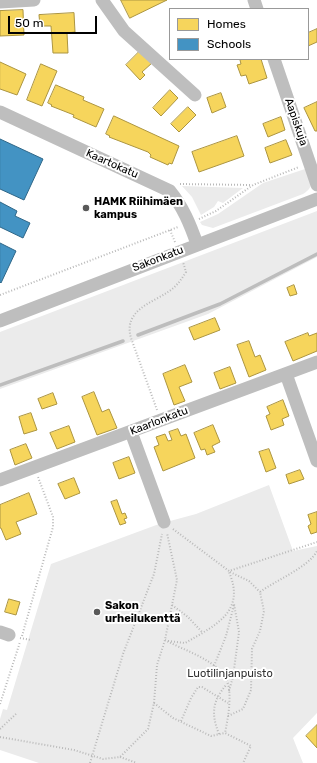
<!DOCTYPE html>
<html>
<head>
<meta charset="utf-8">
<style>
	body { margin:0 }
	#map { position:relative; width:317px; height:763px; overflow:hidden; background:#fff; font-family:Rubik,sans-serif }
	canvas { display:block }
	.legend { position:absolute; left:169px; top:8px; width:140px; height:52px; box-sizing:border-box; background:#fff; border:1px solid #999; margin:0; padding:5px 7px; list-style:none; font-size:12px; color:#000 }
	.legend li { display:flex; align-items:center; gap:8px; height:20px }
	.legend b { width:20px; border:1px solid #999 }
	.scale { position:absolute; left:8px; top:16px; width:89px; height:18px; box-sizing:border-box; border:2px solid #000; border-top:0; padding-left:5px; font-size:12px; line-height:14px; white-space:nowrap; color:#000; -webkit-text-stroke:3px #fff; paint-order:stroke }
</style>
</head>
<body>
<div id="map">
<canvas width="317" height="763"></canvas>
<ul class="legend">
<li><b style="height:11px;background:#f6d55c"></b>Homes</li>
<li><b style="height:11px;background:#4393c3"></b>Schools</li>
</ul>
<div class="scale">50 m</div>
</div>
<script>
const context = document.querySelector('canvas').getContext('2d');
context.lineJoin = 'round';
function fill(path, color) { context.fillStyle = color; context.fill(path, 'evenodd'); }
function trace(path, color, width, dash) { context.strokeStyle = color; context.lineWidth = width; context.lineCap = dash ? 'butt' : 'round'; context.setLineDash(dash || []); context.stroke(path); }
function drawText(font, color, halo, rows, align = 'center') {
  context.font = font + ' Rubik,sans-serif'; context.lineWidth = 4; context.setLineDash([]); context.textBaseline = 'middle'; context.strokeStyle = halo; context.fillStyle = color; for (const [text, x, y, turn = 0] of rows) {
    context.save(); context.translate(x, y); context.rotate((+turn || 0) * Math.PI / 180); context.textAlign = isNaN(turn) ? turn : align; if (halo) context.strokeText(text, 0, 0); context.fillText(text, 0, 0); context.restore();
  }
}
fill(new Path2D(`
	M308 168C311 180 315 187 303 194L213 228 202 225 200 222 218 214 263 183Z
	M182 186 243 188 223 203 218 201 214 207 201 215 192 197Z
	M317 211V257L208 314 0 389V332Z
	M269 485 293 551 317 546V713L293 738 303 763H39L0 750V719L3 709 7 710 51 564 159 524 196 514Z`), '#ebebeb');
const homes = new Path2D(`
	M121 0H167L130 18Z
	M23 10 24 35 0 36V11Z
	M74 13 75 32 67 33 68 53H53L51 26H40L39 15Z
	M317 29V42L308 46V33Z
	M141 50 152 63 142 72 145 75 140 80 126 65Z
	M261 59 267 78 249 84 246 75 241 76 237 65 241 64 240 60Z
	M0 62 26 74 17 95 0 89Z
	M41 64 57 71 42 106 27 100Z
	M56 85 84 97 83 100 104 109 96 127 73 117 74 115 51 106 52 105 48 103Z
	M170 90 178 98 161 116 153 108Z
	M221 93 226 107 212 113 207 98Z
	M317 102V131H315L304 108Z
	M188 107 196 115 179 132 171 124Z
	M114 116 179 146 172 164 169 163 168 165 150 157 151 155 148 152 109 137 110 136 106 134Z
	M281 117 285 130 268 137 263 124Z
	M237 136 244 156 199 172 192 152Z
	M286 140 292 155 270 163 265 148Z
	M294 285 297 294 290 296 287 288Z
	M215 318 220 330 194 340 189 328Z
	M308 333 309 336 317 333V351L293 361 285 342Z
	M249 341 255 357 260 355 266 370 249 377 237 345Z
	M185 365 192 382 179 387 185 401 174 405 163 374Z
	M230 367 236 383 220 389 214 373Z
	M94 392 102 412 109 409 117 428 97 435 82 397Z
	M53 393 57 404 42 409 38 399Z
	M283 400 289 416 282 419 284 425 271 430 266 416 270 414 267 407Z
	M31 413 37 430 24 434 19 417Z
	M213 425 220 442 212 446 215 452 207 455 205 449 201 450 194 433Z
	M69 426 75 442 57 449 50 433Z
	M178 429 181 436 186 434 195 458 163 471 154 447 159 445 156 437 165 434 168 441 172 440 169 432Z
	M26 444 32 458 15 465 10 450Z
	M269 449 276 468 266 472 259 452Z
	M129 457 135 473 119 479 113 463Z
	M300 470 304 479 289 484 286 475Z
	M74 478 80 493 65 499 58 484Z
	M29 493 37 514 16 522 21 534 6 540 1 528H0V505Z
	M117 500 122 514 125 513 127 518 124 519 126 523 120 525 111 502Z
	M317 512V532L311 534 308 526 311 524 308 515Z
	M9 599 20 602 16 615 5 612Z
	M317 725V748L306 736Z`);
fill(homes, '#f6d55c');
trace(homes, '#ac9540', 1);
const schools = new Path2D(`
	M0 139 43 159 24 200 0 189Z
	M0 202 17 211 15 216 30 223 23 238 0 227Z
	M0 243 16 251 1 283 0 282Z`);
fill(schools, '#4393c3');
trace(schools, '#2f6788', 1);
trace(new Path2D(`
	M138 335 220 304 317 254
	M0 385 123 341`), '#bdbdbd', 3.5);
trace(new Path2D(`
	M180 184 252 185
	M199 219 216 211 253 185 299 167
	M170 230 175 242
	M0 295 178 227
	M157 410 131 338C123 311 151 303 168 292 176 287 181 280 186 272L183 262
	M173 529 229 571 317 542
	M230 572 249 581 260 592
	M172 605 188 617 202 632
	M22 636 53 527V517L38 477
	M20 638 31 640
	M165 640C183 650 211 658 224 675 234 688 228 718 225 733L251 746 243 763
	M168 641 185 643C216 625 246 612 229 572
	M214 666 226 636 234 605
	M229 691 233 677 239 632 234 604
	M154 703 173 718 211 736 225 733
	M0 704 20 642
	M228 716 243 709 251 690 252 649 260 631 264 611 260 592C276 580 309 567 317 551
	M181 721 191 698 198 687H202L228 703
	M0 729 17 713
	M219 734C211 714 212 701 227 684
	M0 737 74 750 103 759 120 757 148 729 154 703 157 665 165 640 177 580 167 533
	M120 757 137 763
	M90 763 123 654 154 574 162 534`), '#b9b9b9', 2, [1, 2]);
trace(new Path2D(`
	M102 0 124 31 195 95
	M254 0 257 9
	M0 2 34 0
	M274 59 317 185
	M0 112 170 191C183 207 190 224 197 244
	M0 321 317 199
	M286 374 317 461
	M131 432 164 522
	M0 480 317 362
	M0 632 9 635`), '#bebebe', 13);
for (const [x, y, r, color] of [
	[86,208,4,"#595959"],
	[97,612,4,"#595959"]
]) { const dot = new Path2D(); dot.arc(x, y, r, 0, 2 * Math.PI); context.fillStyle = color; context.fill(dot); trace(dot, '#fff', 1.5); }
drawText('11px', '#000', '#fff', [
	["Aapiskuja",296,122,71],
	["Kaartokatu",112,164,24],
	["Sakonkatu",158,259,-21],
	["Kaarlonkatu",159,421,-21]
]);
drawText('bold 11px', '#000', '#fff', [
	["HAMK Riihimäen",94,202],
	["kampus",94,215],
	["Sakon",105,606],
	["urheilukenttä",105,619]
], 'left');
drawText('11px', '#313131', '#fff', [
	["Luotilinjanpuisto",230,674]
]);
</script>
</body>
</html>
